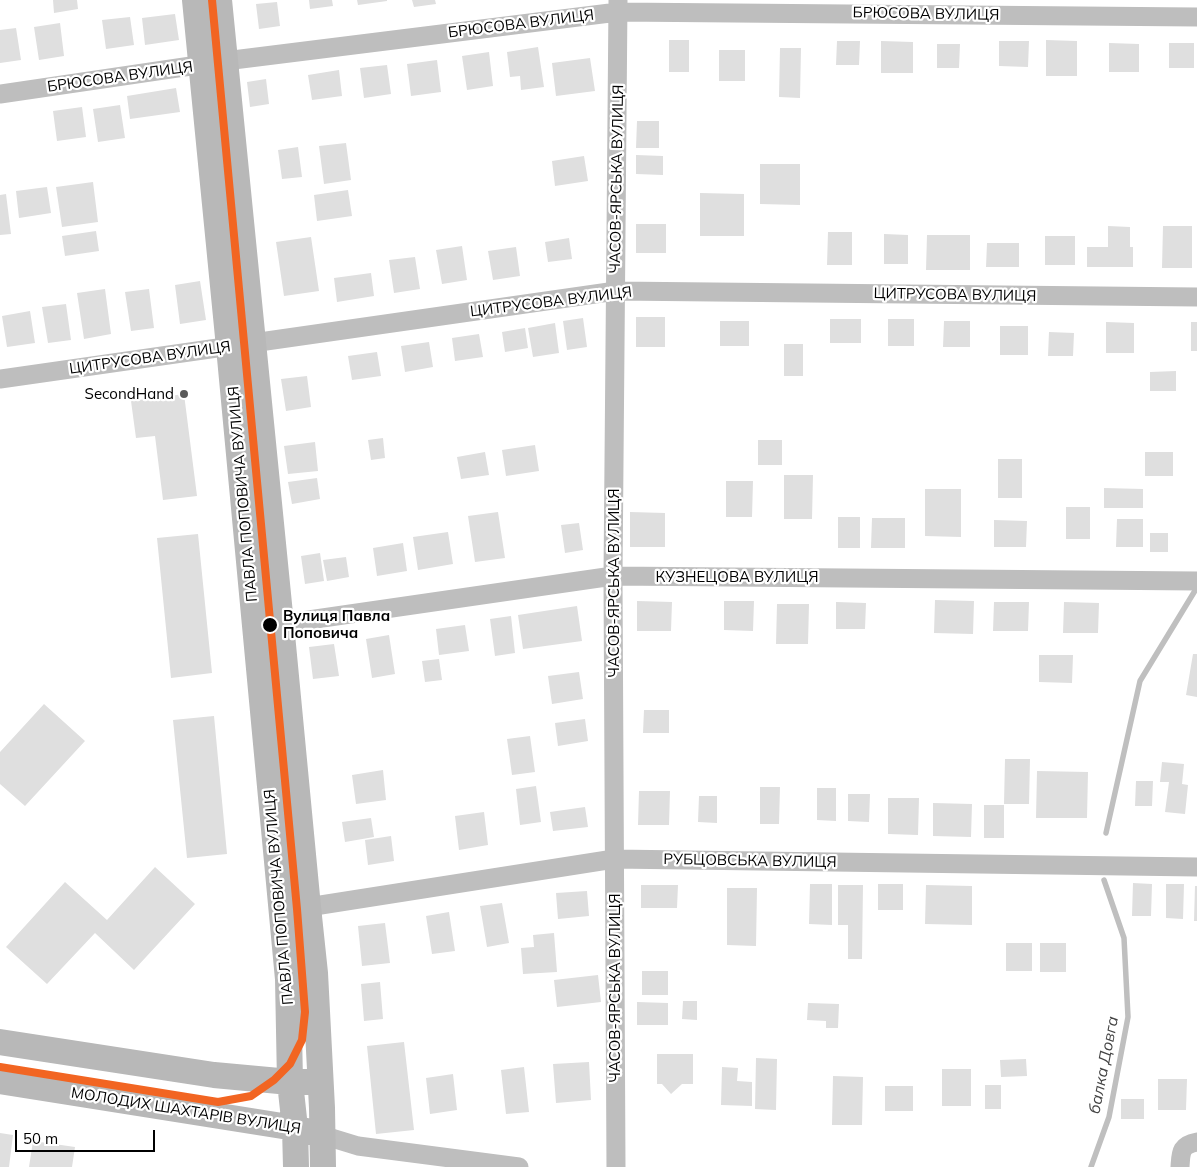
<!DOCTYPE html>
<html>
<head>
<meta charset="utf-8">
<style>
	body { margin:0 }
	#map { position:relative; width:1197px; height:1167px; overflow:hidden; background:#fff; font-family:Mulish,sans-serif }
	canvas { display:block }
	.scale { position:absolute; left:15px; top:1130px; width:140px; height:22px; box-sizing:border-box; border:2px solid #000; border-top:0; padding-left:6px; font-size:15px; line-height:18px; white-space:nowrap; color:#000; -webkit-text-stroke:4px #fff; paint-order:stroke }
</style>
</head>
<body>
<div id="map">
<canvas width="1197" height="1167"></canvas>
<div class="scale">50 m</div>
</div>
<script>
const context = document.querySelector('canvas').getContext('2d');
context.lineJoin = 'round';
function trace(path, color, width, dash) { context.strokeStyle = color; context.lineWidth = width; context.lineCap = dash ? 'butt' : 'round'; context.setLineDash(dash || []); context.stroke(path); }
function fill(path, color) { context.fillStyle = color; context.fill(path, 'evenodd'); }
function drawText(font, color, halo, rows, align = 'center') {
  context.font = font + ' Mulish,sans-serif'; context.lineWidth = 4.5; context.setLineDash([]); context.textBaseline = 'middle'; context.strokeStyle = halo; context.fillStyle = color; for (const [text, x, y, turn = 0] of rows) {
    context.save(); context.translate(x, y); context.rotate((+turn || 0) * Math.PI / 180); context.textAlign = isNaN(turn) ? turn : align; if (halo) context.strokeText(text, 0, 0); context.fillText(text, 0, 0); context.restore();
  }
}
trace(new Path2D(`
	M1106 833 1140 681 1196 589
	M1091 1167 1109 1117 1128 1017 1124 938 1104 880`), '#bfbfbf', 5.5);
fill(new Path2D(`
	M53 0H77L78 9 54 13Z
	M309 0H332L333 6 310 9Z
	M357 0H387V1L358 5Z
	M412 0H435L436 4 414 7Z
	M277 2 280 26 259 29 256 4Z
	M175 14 179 40 145 45 142 18Z
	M130 17 134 45 106 49 102 20Z
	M60 23 64 56 39 60 34 27Z
	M16 28 21 60 0 63V30Z
	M669 40H689V72H669Z
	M1046 40 1077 41V76H1046Z
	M837 41H860L859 65H836Z
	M881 41 913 42V73H881Z
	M999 41H1029L1028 67 999 66Z
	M1109 43 1139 44V72H1109Z
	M1169 43H1194V68H1169Z
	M937 44H960L959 68H937Z
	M538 47 544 87 521 90 520 76 510 77 507 52Z
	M780 48H801L800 98 779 97Z
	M719 50H745V81H719Z
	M489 52 493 86 467 90 462 56Z
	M590 58 595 91 556 96 552 63Z
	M437 60 441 92 411 96 407 64Z
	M387 65 391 94 364 98 360 68Z
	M339 70 342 96 312 100 308 75Z
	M266 79 269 104 250 107 247 82Z
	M176 88 180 112 130 119 127 96Z
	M120 105 125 138 98 142 93 109Z
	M82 107 86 137 57 141 53 111Z
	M637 121H659V148H636Z
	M346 143 351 180 324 184 319 146Z
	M298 147 302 177 282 179 278 150Z
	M636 155 663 156V175L636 174Z
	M584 156 588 181 555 186 552 161Z
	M760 164H800V205L760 204Z
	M93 182 98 222 62 227 56 187Z
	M47 187 51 213 19 218 16 191Z
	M348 190 352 216 317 221 314 195Z
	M700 193 744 194V236H700Z
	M6 194 11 234 0 235V195Z
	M636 224H666V253H636Z
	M1108 226 1130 227V247H1133V267H1087V247H1108Z
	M1163 226H1192V268H1162Z
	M96 231 99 251 65 256 62 236Z
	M828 232H852V265H827Z
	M884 234 908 235V264H884Z
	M927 235H970V270H926Z
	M1045 236H1075V265H1045Z
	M311 237 319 291 284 296 276 242Z
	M569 238 572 259 548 262 545 242Z
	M987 243H1019V267H986Z
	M462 246 467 280 442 284 436 250Z
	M516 247 520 276 493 280 488 251Z
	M415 257 420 289 394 293 389 260Z
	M371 273 374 296 337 302 334 278Z
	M200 281 206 320 180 324 175 285Z
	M105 289 111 334 84 339 77 293Z
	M149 289 154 328 131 331 125 292Z
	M66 304 71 340 48 343 42 307Z
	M30 311 35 343 7 347 2 316Z
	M636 317H665V347H636Z
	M583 318 587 347 567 350 563 321Z
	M830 319H861V343H830Z
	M888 319H914V346H888Z
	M720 321H749V346H720Z
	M944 321H970V347H943Z
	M1106 322 1134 323V353H1106Z
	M1191 322H1197V351H1191Z
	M555 323 559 353 533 357 528 328Z
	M1000 326H1028V355H1000Z
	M525 328 528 348 505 352 502 332Z
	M1049 332 1074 333 1073 356H1048Z
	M479 334 483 357 455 361 452 338Z
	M429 342 433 367 405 372 401 346Z
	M784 344H803V376H784Z
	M377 352 381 376 352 380 348 356Z
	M1176 371V391H1150V372Z
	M307 376 311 407 286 411 281 379Z
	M184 394 197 496 163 500 155 436 136 438 131 401Z
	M383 438 385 458 371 460 368 440Z
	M758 440H782V465H758Z
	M315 442 318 471 288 474 284 446Z
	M535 445 539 471 506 476 502 450Z
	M485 452 489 475 461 479 457 457Z
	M1145 452H1173V476H1145Z
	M998 459H1022V498H998Z
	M784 475H813L812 519H784Z
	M317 478 320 499 292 504 288 482Z
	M726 481H753L752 517H726Z
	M1104 488 1143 489V508H1104Z
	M925 489H961V537L925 536Z
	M1066 507H1090V539H1066Z
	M498 512 505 558 475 562 468 516Z
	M630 512 665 513V547H630Z
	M838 517H860V548H838Z
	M872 518H905V548H871Z
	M1117 519H1143V547H1116Z
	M994 520 1027 521 1026 547H994Z
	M579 523 583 550 565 553 561 525Z
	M448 532 453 564 418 570 413 537Z
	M1150 533H1168V552H1150Z
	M198 534 212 673 171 678 157 538Z
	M403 543 407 571 377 576 373 548Z
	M320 553 324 581 305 584 301 556Z
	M346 557 349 577 327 581 323 560Z
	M935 600 974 601 973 634 934 633Z
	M637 601 672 602 671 631H637Z
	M724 601H754L753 631 724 630Z
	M836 602 866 603 865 629H836Z
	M994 602H1029L1028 631H993Z
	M1064 602 1099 603 1098 633H1063Z
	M777 604H809L808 644H776Z
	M577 606 582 641 523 649 518 615Z
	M511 616 515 653 495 656 490 619Z
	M465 625 469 651 439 655 436 629Z
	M389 635 395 674 372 678 366 639Z
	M334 644 339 676 313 679 309 647Z
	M1193 654H1197V697L1186 695Z
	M1039 655H1073L1072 683 1039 682Z
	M439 659 442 680 425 682 422 661Z
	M579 672 583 699 552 704 548 676Z
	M44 704 85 741 25 806 0 784V752Z
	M644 710H669V733H643Z
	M214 716 227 854 187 858 173 720Z
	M585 719 588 741 558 746 555 723Z
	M530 736 535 772 512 775 507 739Z
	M1005 759H1030L1029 804H1004Z
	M1162 762 1184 764 1182 784 1188 785 1185 814 1165 812 1169 782H1160Z
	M383 770 386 800 356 804 352 775Z
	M1037 771 1088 772 1087 818H1036Z
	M1136 781H1153L1152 806H1135Z
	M536 786 541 822 520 825 516 789Z
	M760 787H780L779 824H760Z
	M817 788H836V821L817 820Z
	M639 791H670L669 825H638Z
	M848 794H870L869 822 848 821Z
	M699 796H717V823L698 822Z
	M888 798H919L918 835 888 834Z
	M933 803 972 804 971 837 933 836Z
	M984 805H1004V838H984Z
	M585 807 588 827 553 831 550 812Z
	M484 812 488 845 459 850 455 816Z
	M371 818 374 837 345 842 342 822Z
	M391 836 394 861 368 865 365 840Z
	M155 867 195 904 134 970 95 933 47 984 6 947 65 882 107 920Z
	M1133 883 1152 884 1151 916H1132Z
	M810 884H832V925L809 924Z
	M878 884H903V910H878Z
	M1166 884H1184L1183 919 1166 918Z
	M641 885H678L677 908H641Z
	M838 885H863L862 959H848V925H838Z
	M926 885 972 886V925L925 924Z
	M1195 886H1197V921H1194Z
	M727 888H757L756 946 727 945Z
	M587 891 589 916 558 919 556 893Z
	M502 903 509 943 487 947 480 906Z
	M449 912 455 951 432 954 426 916Z
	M385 923 390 963 362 966 358 926Z
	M554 933 557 972 523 974 521 948 534 947 533 935Z
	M1006 943H1032V971H1006Z
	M1040 943H1066V972H1040Z
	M642 971H668V995H642Z
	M598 975 601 1002 557 1007 554 980Z
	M380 982 383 1019 364 1021 361 984Z
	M683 1001H697V1020L682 1019Z
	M637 1002 668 1003V1025H637Z
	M808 1003 839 1004 838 1028H826V1021L807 1020Z
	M404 1042 414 1130 376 1134 367 1046Z
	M657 1054H693V1084H682L671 1094 662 1084H657Z
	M756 1058 777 1059 776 1110 755 1109Z
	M1026 1059 1027 1076 1001 1077 1000 1060Z
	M589 1062 591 1100 556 1103 553 1064Z
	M524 1067 529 1112 506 1114 501 1070Z
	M722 1067 738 1068 737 1081 752 1082V1106L721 1105Z
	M942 1069H971V1106H942Z
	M453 1074 457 1110 430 1114 426 1078Z
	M833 1076 863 1077 862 1125H832Z
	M1158 1079H1187L1186 1110H1158Z
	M985 1085H1001V1109H985Z
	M885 1086H913V1111H885Z
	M1121 1099H1144V1119H1121Z
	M0 1133 13 1135 9 1167H0Z
	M33 1141 75 1147 72 1167H29Z`), '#dfdfdf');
trace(new Path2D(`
	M0 94 225 61 618 12 1197 17
	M0 379 616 291 1197 297
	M281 624 613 576 1197 581
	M308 907 614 859 1197 867
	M322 1135 358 1146 519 1167
	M616 1167 613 576 618 1
	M1180 1167C1181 1153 1180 1145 1197 1142`), '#bebebe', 19);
trace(new Path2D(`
	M195 0 229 347 288 979 290 1082 295 1128 296 1167
	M219 0 281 624 308 907 315 973 322 1108 323 1167
	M0 1042 214 1075 290 1082H307
	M0 1081 295 1128 310 1132`), '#b8b8b8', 26);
trace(new Path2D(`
	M0 1067 218 1102 251 1096 274 1080 290 1064 302 1040 305 1012 297 909 212 0`), '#f26522', 8);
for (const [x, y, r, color] of [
	[184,394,5,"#595959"],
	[270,625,8,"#000"]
]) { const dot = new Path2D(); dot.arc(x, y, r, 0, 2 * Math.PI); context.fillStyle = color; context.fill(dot); trace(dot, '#fff', 2); }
drawText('15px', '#000', '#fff', [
	["БРЮСОВА ВУЛИЦЯ",926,14,1],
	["БРЮСОВА ВУЛИЦЯ",521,24,-7],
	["БРЮСОВА ВУЛИЦЯ",120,77,-8],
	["ЧАСОВ-ЯРСЬКА ВУЛИЦЯ",617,179,-89],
	["ЦИТРУСОВА ВУЛИЦЯ",955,295,1],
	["ЦИТРУСОВА ВУЛИЦЯ",551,302,-7],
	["ЦИТРУСОВА ВУЛИЦЯ",150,358,-8],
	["ПАВЛА ПОПОВИЧА ВУЛИЦЯ",243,494,-95],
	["КУЗНЕЦОВА ВУЛИЦЯ",737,577],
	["ЧАСОВ-ЯРСЬКА ВУЛИЦЯ",614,583,-90],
	["РУБЦОВСЬКА ВУЛИЦЯ",750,861,1],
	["ПАВЛА ПОПОВИЧА ВУЛИЦЯ",279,897,-95],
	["ЧАСОВ-ЯРСЬКА ВУЛИЦЯ",615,988,-90],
	["МОЛОДИХ ШАХТАРІВ ВУЛИЦЯ",186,1111,9]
]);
drawText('15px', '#000', '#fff', [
	["SecondHand",174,394]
], 'right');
drawText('bold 15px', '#000', '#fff', [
	["Вулиця Павла",283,616],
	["Поповича",283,633]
], 'left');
drawText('italic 16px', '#444', '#fff', [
	["балка Довга",1104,1065,-79]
]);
</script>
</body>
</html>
